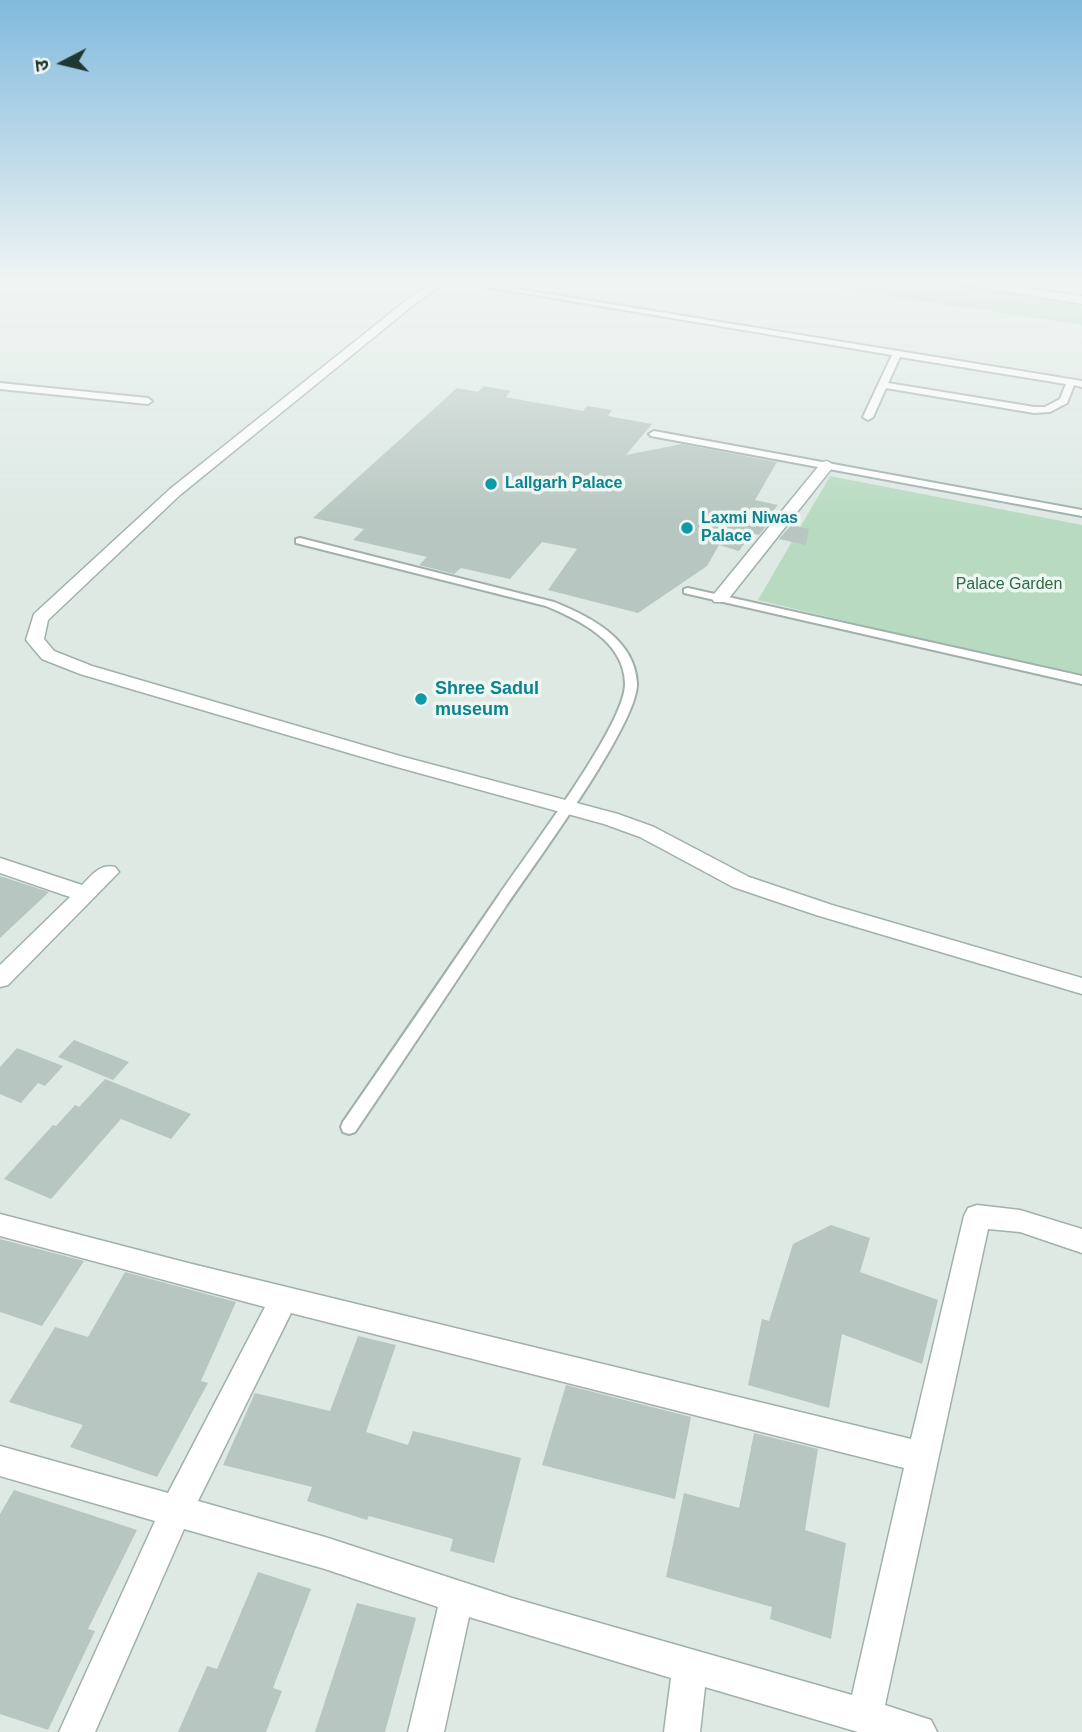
<!DOCTYPE html>
<html>
<head>
<meta charset="utf-8">
<style>
	body { margin:0 }
	#map { position:relative; width:1082px; height:1732px; overflow:hidden; background:#dee9e4; font-family:Arial,"Noto Sans Devanagari",sans-serif }
	canvas { display:block }
	.north { position:absolute; left:28px; top:28px; width:70px; height:70px; -webkit-text-stroke:5px #eef6f2; paint-order:stroke; rotate:263deg; font-size:19px; font-weight:700; line-height:28px; text-align:center; color:#203831 }
	.north::after { content:''; display:block; margin:auto; width:24px; height:32px; background:#203831; clip-path:polygon(50% 0,100% 100%,50% 72%,0 100%) }
</style>
</head>
<body>
<div id="map">
<canvas width="1082" height="1732"></canvas>
<div class="north">उ</div>
</div>
<script>
const context = document.querySelector('canvas').getContext('2d');
context.lineJoin = 'round';
function fill(path, color) { context.fillStyle = color; context.fill(path, 'evenodd'); }
function trace(path, color, width, dash) { context.strokeStyle = color; context.lineWidth = width; context.lineCap = dash ? 'butt' : 'round'; context.setLineDash(dash || []); context.stroke(path); }
function drawText(font, color, halo, rows, align = 'center') {
  context.font = font + ' Arial,sans-serif'; context.lineWidth = 7; context.setLineDash([]); context.textBaseline = 'middle'; context.strokeStyle = halo; context.fillStyle = color; for (const [text, x, y, turn = 0] of rows) {
    context.save(); context.translate(x, y); context.rotate((+turn || 0) * Math.PI / 180); context.textAlign = isNaN(turn) ? turn : align; if (halo) context.strokeText(text, 0, 0); context.fillText(text, 0, 0); context.restore();
  }
}
fill(new Path2D(`
	M775 279H926L1082 303V325Z
	M830 476 1082 525V678L758 600Z`), '#b7dac0');
fill(new Path2D(`
	M484 386 511 391 505 397 583 411 587 406 612 410 608 416 652 424 626 455 682 444 777 462 755 500 778 505 766 519 771 520 759 535 752 533 739 551 719 545 707 566 638 613 548 590 577 549 542 542 510 579 461 568 454 574 419 565 427 557 353 540 364 529 313 518 457 388 478 392Z
	M791 525 809 529 806 545 779 539Z
	M0 876 49 892 0 938Z
	M74 1040 129 1062 113 1080 58 1057Z
	M17 1048 63 1066 45 1086 38 1083 21 1103 0 1094V1067Z
	M105 1079 191 1114 171 1139 121 1119 51 1199 4 1179 53 1125 56 1126 75 1105 79 1107Z
	M831 1225 870 1238 860 1272 938 1300 922 1364 842 1334 829 1408 748 1385 762 1319 769 1321 793 1244Z
	M0 1239 84 1261 42 1326 0 1312Z
	M125 1272 236 1302 201 1381 208 1383 157 1477 70 1447 83 1425 9 1402 55 1327 88 1337Z
	M358 1336 396 1345 366 1432 408 1445 413 1431 521 1458 494 1563 450 1551 453 1539 369 1516 367 1520 307 1501 312 1487 223 1465 255 1393 330 1411Z
	M566 1385 691 1417 675 1499 542 1465Z
	M754 1433 818 1449 805 1530 846 1543 831 1639 770 1619 772 1607 666 1577 684 1493 739 1508Z
	M14 1490 137 1530 88 1629 95 1631 48 1730 0 1714V1514Z
	M258 1572 311 1589 273 1688 282 1691 266 1732H178L207 1666 217 1669Z
	M357 1603 416 1618 385 1732H315Z`), '#b7c6c0');
const service = new Path2D(`
	M440 279H457L1082 381V387L1074 385 1067 403 1050 412 1034 413 886 388 873 417 868 420 863 417 892 355ZM900 357 1066 384 1060 399 1045 407H1034L888 383Z
	M0 383 148 398 152 401 148 404 0 389Z
	M654 431 1082 510V516L651 436 649 434Z
	M300 538 554 602C589 616 635 639 637 683 639 723 533 866 506 906 456 981 406 1057 355 1132L349 1134 343 1132 341 1127 343 1122C395 1047 447 971 499 895 525 856 627 723 625 683 624 641 579 620 546 606L296 543V539Z
	M688 588 1082 676V684L684 593V589Z`);
const minor = new Path2D(`
	M438 279H451L416 303 180 495 48 620 44 639 54 651 92 666 400 756 618 814 654 827 749 877 832 905 1082 978V994L816 915 733 887 640 837 604 824 386 764 80 674 42 659 26 640 34 614 170 489 408 299Z
	M940 279H967L1082 296V304L946 282Z
	M827 461 834 465 832 468 726 602H714L712 598 714 594 822 462Z
	M0 858 82 885C92 875 100 863 115 867L119 872 8 985 0 987V965L70 897 0 873Z
	M977 1205 1020 1210 1082 1229V1253L1020 1232 988 1229 885 1705 931 1720 937 1732H858L705 1687 700 1732H664L671 1678 469 1617 444 1732H408L438 1607 325 1569 184 1529 95 1732H59L155 1521 0 1476V1446L168 1493 265 1307 0 1236V1214L188 1263 911 1439 964 1216 968 1208ZM291 1313 904 1468 852 1695 512 1598 325 1537 198 1501Z`);
trace(service, '#a1b0ab', 4);
trace(minor, '#a1b0ab', 3);
fill(service, '#fff');
fill(minor, '#fff');
const sky = context.createLinearGradient(0, 0, 0, 521);
sky.addColorStop(0, '#81badd');
sky.addColorStop(0.54, '#f0f5f3');
sky.addColorStop(1, '#f0f5f300');
context.fillStyle = sky;
context.fillRect(0, 0, 1082, 521);
for (const [x, y, r, color] of [
	[491,484,7,"#0f9aa8"],
	[687,528,7,"#0f9aa8"],
	[421,699,7,"#0f9aa8"]
]) { const dot = new Path2D(); dot.arc(x, y, r, 0, 2 * Math.PI); context.fillStyle = color; context.fill(dot); trace(dot, '#eef6f2', 2.5); }
drawText('bold 16px', '#0d838f', '#eef6f2', [
	["Lallgarh Palace",505,484],
	["Laxmi Niwas",701,519],
	["Palace",701,537]
], 'left');
drawText('16px', '#2d6c44', '#eef6f2', [
	["Palace Garden",1009,585]
]);
drawText('bold 18px', '#0d838f', '#eef6f2', [
	["Shree Sadul",435,689],
	["museum",435,710]
], 'left');
</script>
</body>
</html>
